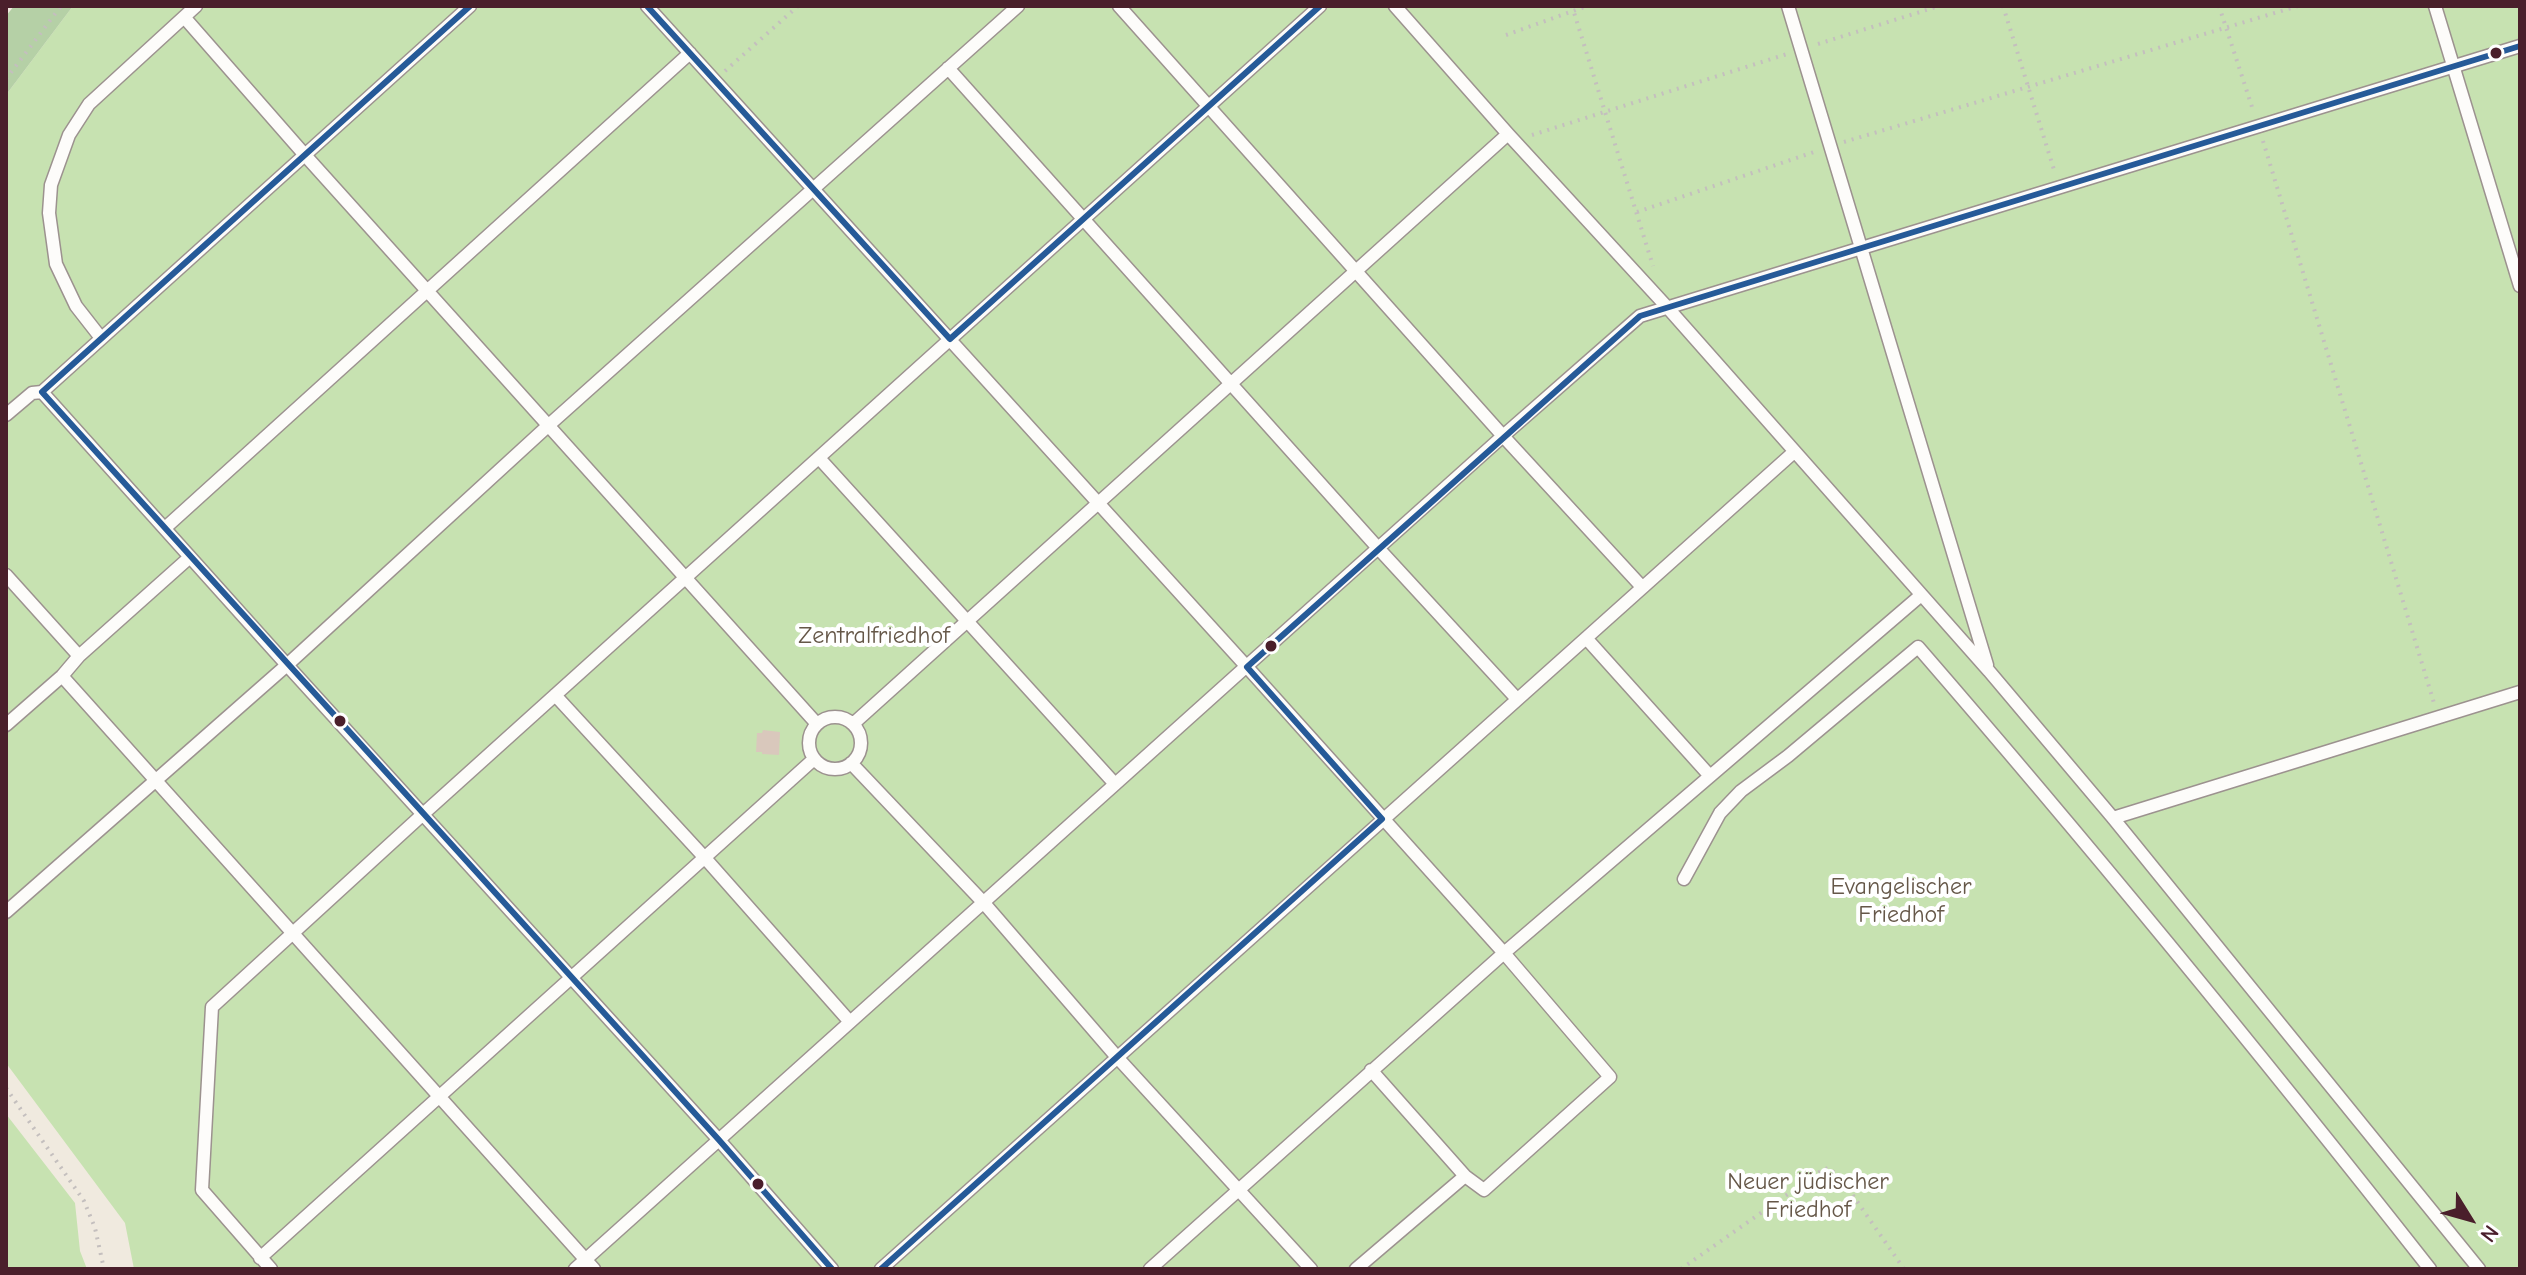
<!DOCTYPE html>
<html>
<head>
<meta charset="utf-8">
<style>
	body { margin:0 }
	#map { position:relative; width:2526px; height:1275px; overflow:hidden; background:#f0eadf; font-family:"Comic Neue",sans-serif }
	canvas { display:block }
	.frame { position:absolute; inset:0; border:8px solid #4a1f2b; pointer-events:none }
	.north { position:absolute; left:2430px; top:1179px; width:80px; height:80px; -webkit-text-stroke:6px #fff; paint-order:stroke; rotate:127deg; font-size:22px; font-weight:700; line-height:32px; text-align:center; color:#4a1f2b }
	.north::after { content:''; display:block; margin:auto; width:28px; height:36px; background:#4a1f2b; clip-path:polygon(50% 0,100% 100%,50% 72%,0 100%) }
</style>
</head>
<body>
<div id="map">
<canvas width="2526" height="1275"></canvas>
<div class="frame"></div>
<div class="north">N</div>
</div>
<script>
const context = document.querySelector('canvas').getContext('2d');
context.lineJoin = 'round';
function fill(path, color) { context.fillStyle = color; context.fill(path, 'evenodd'); }
function trace(path, color, width, dash) { context.strokeStyle = color; context.lineWidth = width; context.lineCap = dash ? 'butt' : 'round'; context.setLineDash(dash || []); context.stroke(path); }
function drawText(font, color, halo, rows, align = 'center') {
  context.font = font + ' "Comic Neue",sans-serif'; context.lineWidth = 8; context.setLineDash([]); context.textBaseline = 'middle'; context.strokeStyle = halo; context.fillStyle = color; for (const [text, x, y, turn = 0] of rows) {
    context.save(); context.translate(x, y); context.rotate((+turn || 0) * Math.PI / 180); context.textAlign = isNaN(turn) ? turn : align; if (halo) context.strokeText(text, 0, 0); context.fillText(text, 0, 0); context.restore();
  }
}
fill(new Path2D(`
	M73 6H2520V1269H134L125 1223 6 1063V95Z
	M6 1114 75 1203 80 1251 87 1269H6Z`), '#c7e2b1');
fill(new Path2D(`
	M14 6H73L6 95V16Z`), '#b5d0a6');
fill(new Path2D(`
	M763 730 780 732 779 755 762 754V752H756L757 733H762Z`), '#d9c8bc');
const lane = new Path2D(`
	M647 6 1247 667 1504 953 1610 1077 1484 1190 1465 1176
	M1119 6 1503 436 1642 587
	M1395 6 1508 134 1667 307 1989 671 2113 818 2479 1269
	M1788 6 1987 665
	M2435 6 2520 286
	M184 17 304 154 817 724
	M948 68 1378 548 1517 699
	M101 338 76 306 56 264 49 213 51 185 69 135 89 104 196 6
	M42 392 287 665 719 1140 832 1269
	M6 415 32 393 42 392 470 6
	M819 458 1115 784
	M165 528 690 53
	M6 575 79 656
	M1586 638 1710 776
	M62 676 594 1269
	M555 695 705 858 850 1022
	M809 743a26 26 0 1 1 52 0a26 26 0 1 1-52 0Z
	M853 724 1508 134
	M6 725 62 676 79 656 190 557
	M851 763 983 902 1116 1056 1311 1269
	M2113 818 2520 692
	M1684 879 1720 813 1741 791 1788 756 1918 647C2094 850 2264 1058 2430 1269
	M6 912 287 665 550 424 1018 6
	M260 1258 814 759
	M271 1269 202 1190 212 1007 422 815 1320 6
	M575 1269 1503 436 1640 316 2520 46
	M881 1269 1794 452
	M1150 1269 1504 953 1920 596
	M1356 1269 1465 1176 1371 1070`);
trace(lane, '#9c928f', 15);
trace(new Path2D(`
	M1572 6 1653 266
	M2003 6 2055 173
	M2219 6 2253 110
	M1506 35 1587 6
	M1818 44 1939 6
	M725 71 798 6
	M6 79 61 6
	M1532 135 1787 54
	M2263 141 2434 703
	M1844 142 2298 6
	M1637 212 1817 151
	M6 1088 84 1201 95 1228 104 1269
	M1681 1269 1825 1168 1838 1174 1904 1269`), '#c4bfbe', 4, [2, 6]);
trace(lane, '#fdfcfa', 12);
trace(new Path2D(`
	M470 6 42 392 719 1140 832 1269
	M647 6 950 339 1320 6
	M881 1269 1382 819 1247 667 1640 316 2520 46`), '#265a98', 6);
for (const [x, y, r, color] of [
	[2496,53,7,"#4a1f2b"],
	[1271,646,7,"#4a1f2b"],
	[340,721,7,"#4a1f2b"],
	[758,1184,7,"#4a1f2b"]
]) { const dot = new Path2D(); dot.arc(x, y, r, 0, 2 * Math.PI); context.fillStyle = color; context.fill(dot); trace(dot, '#fff', 3); }
drawText('24px', '#655748', '#fff', [
	["Zentralfriedhof",874,636],
	["Evangelischer",1901,887],
	["Friedhof",1901,915],
	["Neuer jüdischer",1808,1182],
	["Friedhof",1808,1210]
]);
</script>
</body>
</html>
